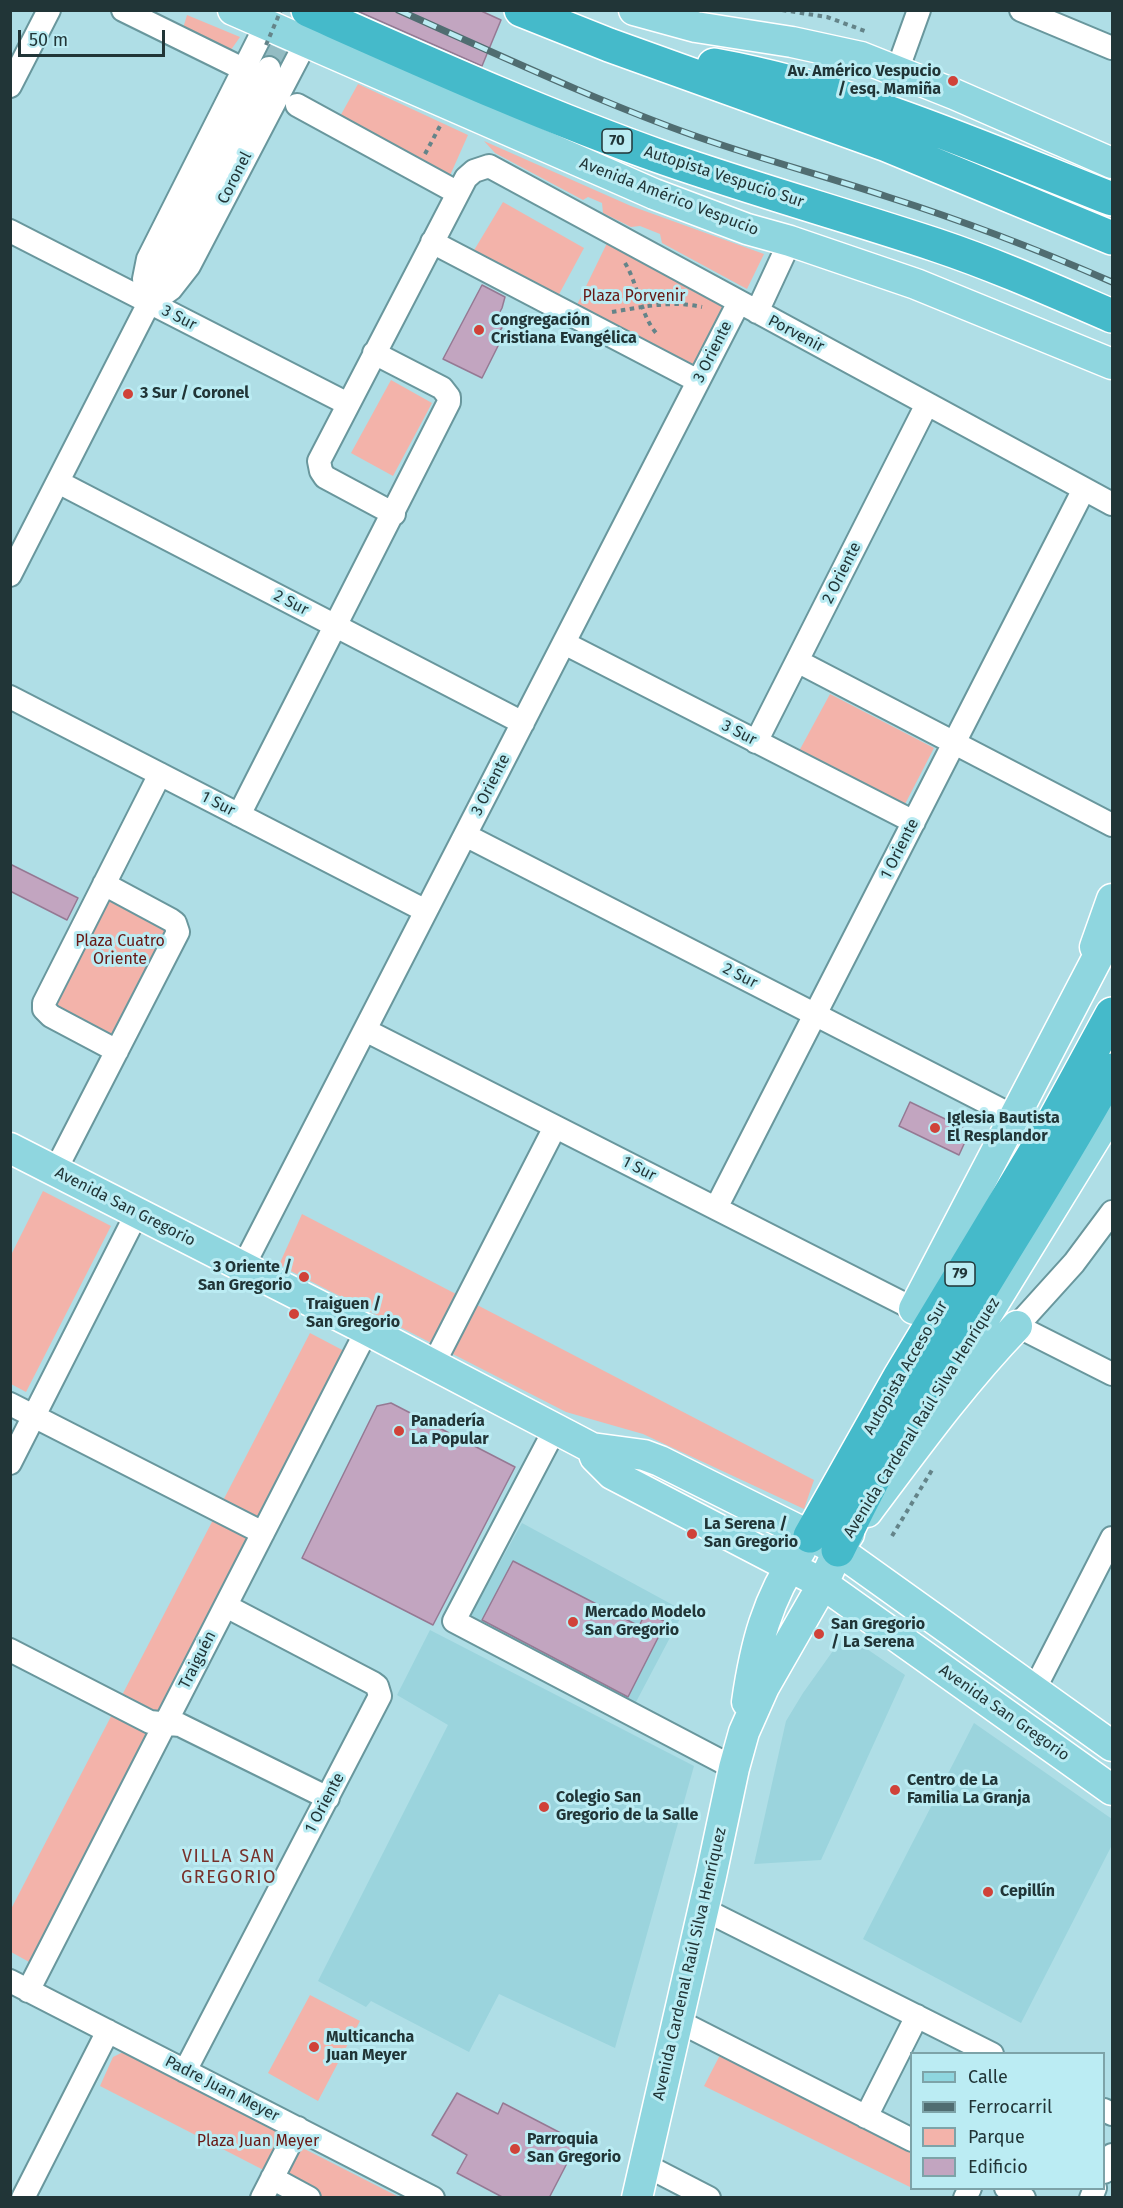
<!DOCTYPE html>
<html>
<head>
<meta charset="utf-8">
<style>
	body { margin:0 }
	#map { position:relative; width:1123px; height:2208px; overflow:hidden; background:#afdee6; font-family:"Fira Sans",sans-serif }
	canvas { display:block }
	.frame { position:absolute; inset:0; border:12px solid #213537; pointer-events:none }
	.legend { position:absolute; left:910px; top:2052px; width:195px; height:138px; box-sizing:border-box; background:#bbecf3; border:2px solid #7da3a8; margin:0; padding:8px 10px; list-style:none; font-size:18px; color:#213537 }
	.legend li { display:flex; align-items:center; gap:12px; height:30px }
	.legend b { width:30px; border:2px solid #7da3a8 }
	.scale { position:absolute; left:18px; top:30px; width:147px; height:27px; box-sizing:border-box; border:3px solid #213537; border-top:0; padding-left:8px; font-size:18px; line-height:21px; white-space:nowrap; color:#213537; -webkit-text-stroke:4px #bbecf3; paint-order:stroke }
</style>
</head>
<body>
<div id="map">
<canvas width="1123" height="2208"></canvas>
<div class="frame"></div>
<ul class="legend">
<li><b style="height:8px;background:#8fd6df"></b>Calle</li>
<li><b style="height:8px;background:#506d71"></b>Ferrocarril</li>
<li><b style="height:16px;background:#f3b3aa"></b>Parque</li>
<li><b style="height:16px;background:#c2a5c0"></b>Edificio</li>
</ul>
<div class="scale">50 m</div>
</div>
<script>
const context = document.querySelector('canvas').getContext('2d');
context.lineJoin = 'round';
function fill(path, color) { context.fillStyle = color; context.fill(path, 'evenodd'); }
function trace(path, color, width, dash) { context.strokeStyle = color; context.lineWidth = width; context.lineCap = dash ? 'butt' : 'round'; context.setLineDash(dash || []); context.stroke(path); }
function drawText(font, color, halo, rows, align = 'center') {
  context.font = font + ' "Fira Sans",sans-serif'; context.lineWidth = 6; context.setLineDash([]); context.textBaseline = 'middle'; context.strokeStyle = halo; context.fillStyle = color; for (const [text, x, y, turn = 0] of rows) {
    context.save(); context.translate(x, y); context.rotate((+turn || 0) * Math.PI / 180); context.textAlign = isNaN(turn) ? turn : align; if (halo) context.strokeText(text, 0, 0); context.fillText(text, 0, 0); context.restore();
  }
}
fill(new Path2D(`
	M522 1523 684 1611 627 1719 461 1632Z
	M430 1630 694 1766 615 2048 499 1994 469 2052 371 2001 366 2007 318 1981 448 1725 397 1695Z
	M845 1634 905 1675 821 1860 754 1864 786 1721 803 1693Z
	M974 1723 1112 1819V1845L1021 2023 863 1939Z`), '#9bd4dd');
fill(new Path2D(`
	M187 15 240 37 226 57 181 35Z
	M358 84 468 135 448 180 338 120Z
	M484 141 631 206 764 254 747 289 662 243 660 234 640 226 631 227 603 213 602 203 588 197 583 200 495 153Z
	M503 202 584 248 557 298 473 252Z
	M609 239 726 306 693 368 575 309Z
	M391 380 432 403 393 476 351 453Z
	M830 694 934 748 903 808 798 753Z
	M105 898 172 934 111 1043 54 1013 52 1002Z
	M43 1191 111 1226 26 1392 11 1384V1255Z
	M302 1214 814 1480 804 1509 643 1434 566 1412 279 1265Z
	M310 1333 348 1353 31 1963 11 1952 10 1911Z
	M310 1995 360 2021 318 2101 268 2073Z
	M125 2051 281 2128V2137L399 2197H316L100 2086 113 2057Z
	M720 2055 911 2150 912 2188 704 2086Z`), '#f3b3aa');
const building = new Path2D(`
	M355 10H479L501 20 482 66Z
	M482 285 505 297 502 308 495 321 503 326 498 334 502 338 482 378 443 359Z
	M10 864 78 898 67 920 10 891Z
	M910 1102 970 1131 959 1155 899 1126Z
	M391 1403 515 1467 433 1625 302 1558 377 1406Z
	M513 1561 639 1626 646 1612 666 1622 628 1697 482 1620Z
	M457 2093 498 2114 503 2103 578 2142 549 2198H504L457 2173 467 2155 432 2135Z`);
fill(building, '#c2a5c0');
trace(building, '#957993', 1.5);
trace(new Path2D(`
	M269 68 296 10`), '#93bcc3', 22, [22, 11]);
const minor = new Path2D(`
	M123 10 245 70
	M1021 10 1112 48
	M897 71 919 10
	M10 86 49 10
	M297 105 458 193
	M10 231 348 404
	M432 242 698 381
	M154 301 171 289 189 266 306 42
	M150 303 144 279 148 259 266 25
	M757 312 790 241
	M58 482 523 723
	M394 514 325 477 321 471 319 461 466 178 474 171 489 166 1112 504
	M10 575 269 68
	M564 643 914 822
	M797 661 1112 825
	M10 697 426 911
	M756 742 927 404
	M239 815 449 402V397L442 388 374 353
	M465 835 1015 1117
	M365 1030 914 1309
	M117 1051 51 1016 44 1009V1003L160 774
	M55 1171 178 932 175 923 171 920 104 884
	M716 1208 1084 489
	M1112 1212 1074 1263 1017 1326 1112 1374
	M243 1267 739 302
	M433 1365 555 1127
	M10 1404 263 1533
	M555 1429 454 1621 734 1768
	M10 1463 137 1213
	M10 1650 150 1722 180 1725 328 1798
	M1034 1690 1112 1538
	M703 1909 992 2054
	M10 1981 433 2198
	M28 1991 367 1330
	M678 2021 912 2140
	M185 2071 380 1696 377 1686 373 1683 226 1606
	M1104 2110 1112 2114
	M866 2117 917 2016
	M645 2165 709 2198
	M1104 2172 1112 2155
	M272 2178 309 2198
	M1006 2188 1024 2198
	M23 2198 108 2031
	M262 2198 298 2128
	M965 2198 970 2188
	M1091 2198 1095 2188`);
const major = new Path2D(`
	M233 10 654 194 747 229 790 241 916 284 1112 364
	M634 10 696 27 792 42 861 57 954 94 1112 163
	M1095 947 1112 899
	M10 1148 367 1330 592 1448 644 1455 660 1461 838 1550 1112 1746
	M914 1309 1112 930
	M925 1415 1112 1111
	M592 1448 595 1457 612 1474 823 1584 1112 1790
	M867 1512C915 1448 962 1383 1017 1326
	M747 1702C755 1646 767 1598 800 1551
	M637 2198 711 1876 734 1768 744 1732 764 1687 823 1584 838 1550 849 1534`);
const highway = new Path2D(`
	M308 10C425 62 542 115 664 158 753 189 845 215 936 245 996 265 1054 291 1112 316
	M521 10 609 45 887 145 1112 238
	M714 65C853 90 982 148 1112 199
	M810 1536 899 1378 1052 1124 1112 1014
	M838 1550C865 1493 894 1438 925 1384 985 1278 1053 1177 1112 1070`);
trace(minor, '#69979d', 26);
trace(major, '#fff', 33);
trace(highway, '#fff', 36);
trace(new Path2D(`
	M782 10 827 17 865 31
	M425 154 440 126
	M625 263C639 286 640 316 658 335
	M612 312C642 307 672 300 702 307
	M892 1536 932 1470`), '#648489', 4, [4.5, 4.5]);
trace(minor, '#fff', 22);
trace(major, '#8fd6df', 30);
trace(highway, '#45baca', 33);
const rail = new Path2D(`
	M398 10C497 54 596 101 698 137 761 159 825 176 888 197 964 221 1039 250 1112 282`);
trace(rail, '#506d71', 7);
trace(rail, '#bbecf3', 4.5, [14]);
trace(new Path2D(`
	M266 45 281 10`), '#648489', 4, [4.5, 4.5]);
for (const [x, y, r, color] of [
	[953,81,6,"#d04239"],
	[479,330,6,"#d04239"],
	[128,394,6,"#d04239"],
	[935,1128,6,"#d04239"],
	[304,1277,6,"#d04239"],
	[294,1314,6,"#d04239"],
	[399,1431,6,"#d04239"],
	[692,1534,6,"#d04239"],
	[573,1622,6,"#d04239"],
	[819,1634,6,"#d04239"],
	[895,1790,6,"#d04239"],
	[544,1807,6,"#d04239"],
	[988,1892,6,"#d04239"],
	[314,2047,6,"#d04239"],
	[515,2149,6,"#d04239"]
]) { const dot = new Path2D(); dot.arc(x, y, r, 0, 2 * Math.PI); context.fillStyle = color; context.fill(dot); trace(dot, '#bbecf3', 2); }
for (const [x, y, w] of [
	[617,141,30],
	[960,1274,30]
]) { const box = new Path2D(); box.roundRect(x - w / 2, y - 12, w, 24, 4.5); context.fillStyle = '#bbecf3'; context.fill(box); trace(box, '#213537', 1.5); }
drawText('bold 15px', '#213537', null, [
	["70",617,141],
	["79",960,1274]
]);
drawText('bold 16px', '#213537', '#bbecf3', [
	["Av. Américo Vespucio",941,72,"right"],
	["/ esq. Mamiña",941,90,"right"],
	["Congregación",491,321],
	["Cristiana Evangélica",491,339],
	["3 Sur / Coronel",140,394],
	["Iglesia Bautista",947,1119],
	["El Resplandor",947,1137],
	["3 Oriente /",292,1268,"right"],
	["San Gregorio",292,1286,"right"],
	["Traiguen /",306,1305],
	["San Gregorio",306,1323],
	["Panadería",411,1422],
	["La Popular",411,1440],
	["La Serena /",704,1525],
	["San Gregorio",704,1543],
	["Mercado Modelo",585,1613],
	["San Gregorio",585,1631],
	["San Gregorio",831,1625],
	["/ La Serena",831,1643],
	["Centro de La",907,1781],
	["Familia La Granja",907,1799],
	["Colegio San",556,1798],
	["Gregorio de la Salle",556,1816],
	["Cepillín",1000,1892],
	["Multicancha",326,2038],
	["Juan Meyer",326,2056],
	["Parroquia",527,2140],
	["San Gregorio",527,2158]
], 'left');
drawText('16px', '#213537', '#bbecf3', [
	["Autopista Vespucio Sur",724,177,18],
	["Coronel",235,178,-63],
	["Avenida Américo Vespucio",669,197,21],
	["3 Sur",179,318,27],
	["Porvenir",796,334,28],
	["3 Oriente",713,352,-63],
	["2 Oriente",842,573,-63],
	["2 Sur",291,603,27],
	["3 Sur",739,733,27],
	["3 Oriente",491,785,-63],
	["1 Sur",218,804,27],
	["1 Oriente",900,849,-63],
	["2 Sur",740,976,27],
	["1 Sur",639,1169,27],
	["Avenida San Gregorio",125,1207,27],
	["Autopista Acceso Sur",906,1368,-60],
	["Avenida Cardenal Raúl Silva Henríquez",922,1418,-58],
	["Traiguén",198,1660,-63],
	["Avenida San Gregorio",1004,1713,35],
	["1 Oriente",325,1803,-62],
	["Avenida Cardenal Raúl Silva Henríquez",690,1964,-77],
	["Padre Juan Meyer",222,2089,27]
]);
drawText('16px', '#681814', '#bbecf3', [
	["Plaza Porvenir",634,297],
	["Plaza Cuatro",120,942],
	["Oriente",120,960],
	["Plaza Juan Meyer",258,2142]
]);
context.letterSpacing = '1.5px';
drawText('18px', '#78312b', '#bbecf3', [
	["VILLA SAN",229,1857],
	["GREGORIO",229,1878]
]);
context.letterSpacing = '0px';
</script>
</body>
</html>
